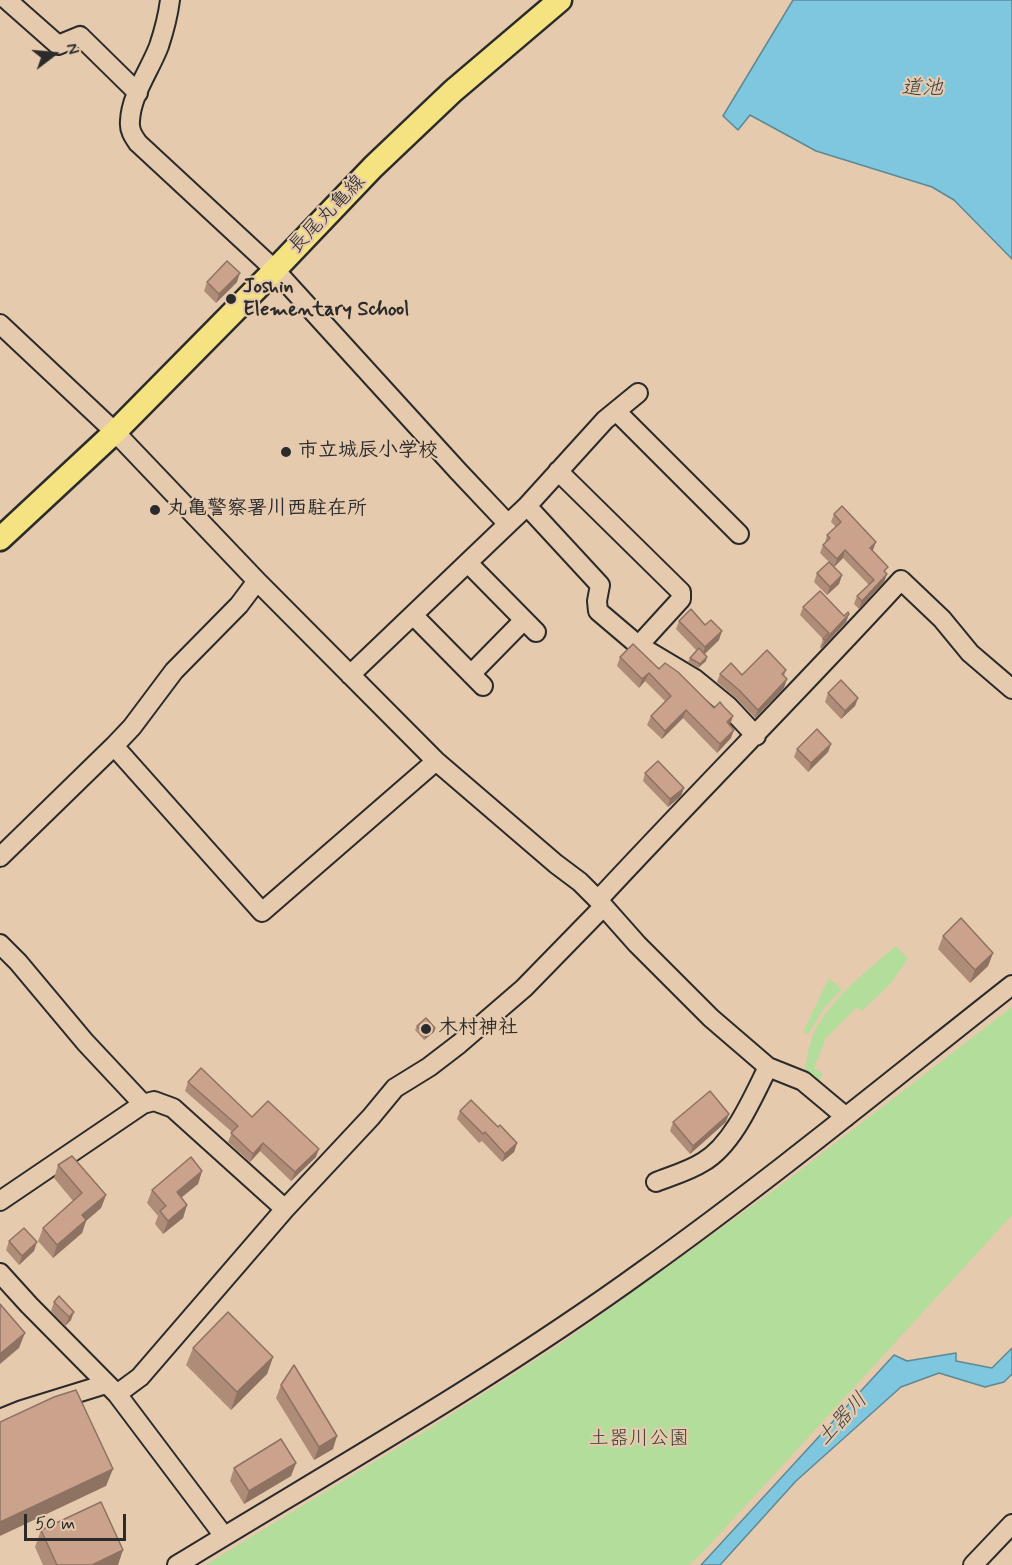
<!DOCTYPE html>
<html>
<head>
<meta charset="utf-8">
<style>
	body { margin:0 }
	#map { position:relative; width:1012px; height:1565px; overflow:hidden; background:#e6caad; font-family:Mynerve,sans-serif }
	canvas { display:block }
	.north { position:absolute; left:24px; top:24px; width:60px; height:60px; -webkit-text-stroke:4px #e6caad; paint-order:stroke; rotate:74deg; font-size:16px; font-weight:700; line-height:24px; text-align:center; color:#2b2b2b }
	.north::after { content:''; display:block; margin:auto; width:21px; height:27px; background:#2b2b2b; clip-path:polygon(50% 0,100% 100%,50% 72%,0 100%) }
	.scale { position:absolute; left:24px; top:1514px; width:102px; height:27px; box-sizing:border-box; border:3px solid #2b2b2b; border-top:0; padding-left:8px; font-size:18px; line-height:21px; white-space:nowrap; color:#2b2b2b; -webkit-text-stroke:4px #e6caad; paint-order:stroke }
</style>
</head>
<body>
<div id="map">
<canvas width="1012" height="1565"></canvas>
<div class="north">N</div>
<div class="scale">50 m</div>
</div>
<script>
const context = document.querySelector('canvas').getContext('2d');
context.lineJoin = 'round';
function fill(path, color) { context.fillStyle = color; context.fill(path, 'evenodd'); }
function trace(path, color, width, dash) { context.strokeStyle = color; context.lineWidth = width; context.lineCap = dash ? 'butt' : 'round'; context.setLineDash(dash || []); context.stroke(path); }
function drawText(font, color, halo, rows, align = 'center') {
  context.font = font + ' Mynerve,"Klee One",sans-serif'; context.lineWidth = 4.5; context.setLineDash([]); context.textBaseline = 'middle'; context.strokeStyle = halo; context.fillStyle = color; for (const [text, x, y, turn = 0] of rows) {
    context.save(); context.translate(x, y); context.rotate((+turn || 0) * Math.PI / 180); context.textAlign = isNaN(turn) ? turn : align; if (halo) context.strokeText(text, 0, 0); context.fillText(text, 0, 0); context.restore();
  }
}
fill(new Path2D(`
	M896 946 908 959 890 984 862 1011 857 1007 826 1038 814 1068 823 1074 816 1086 803 1076C807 1063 808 1047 813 1035 825 1005 871 966 896 946Z
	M829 978 842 990 824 1008 808 1034 803 1032Z
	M1012 1007V1215L703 1552 689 1565H205L427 1430 562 1343 781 1185Z`), '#b2dd9a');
const water = new Path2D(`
	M793 0H1012V259L954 200 932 187 816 151 750 115 738 130 723 116Z
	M1012 1348V1374L1004 1382 985 1387 939 1373 901 1387 796 1481 720 1565H701L894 1355 907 1361 956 1353V1361L992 1368Z`);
fill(water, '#7ec7de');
trace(water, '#5d8996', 1.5);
const minor = new Path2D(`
	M7 0 58 45 80 36 138 93
	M170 0C168 16 164 31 159 46 150 70 131 95 130 121 129 130 133 136 138 143L275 270 458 471 508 524 527 506 600 585 597 601 598 611 638 645 695 679 728 706 756 736
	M0 324 115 432 257 581 436 761 556 864 580 882 598 900 637 944 711 1018 768 1067 803 1081 846 1117
	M616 411 739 534
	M558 471 681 592V599L639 645
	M527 506 605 420 638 393
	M468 563 536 632
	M413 615 483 686
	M471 674 524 620
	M350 675 508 524
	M114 746 262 912 436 761
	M0 857 114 746 132 727 174 671 239 605 257 581
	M598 900C698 792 802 688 901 580L942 619 970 653 1012 689
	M0 944 18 962 85 1042 143 1104
	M656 1182C671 1176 689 1171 703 1162 733 1145 753 1097 768 1067
	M0 1201 143 1104 154 1101 173 1108 285 1209
	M0 1273 29 1305 117 1394 224 1536
	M117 1394 140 1377 285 1209 371 1117 395 1088 429 1067 459 1044 524 988 603 907
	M0 1419 22 1410 106 1384
	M177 1565C334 1469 495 1378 644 1270 770 1180 890 1081 1012 985
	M973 1565 1012 1524`);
const major = new Path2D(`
	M0 539 115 432 268 277 373 167 453 91 560 0`);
trace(minor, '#2b2b2b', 22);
trace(major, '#2b2b2b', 27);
trace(minor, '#e6caad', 18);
trace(major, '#f5e382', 22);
fill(new Path2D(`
	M207 282H237L216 303 204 291Z
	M834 514 873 550 872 551 887 574 884 582 859 609 854 604 857 596 869 585 843 558 834 567 820 553 823 545 825 543 827 535 836 527 831 522Z
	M817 573 842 575 839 584 827 595 814 582Z
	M803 607 844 616 849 614 846 622 821 649 820 647 823 639 800 615Z
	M679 621 719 640 705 654 706 661 698 668 688 662 690 658 697 651 676 629Z
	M620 657 659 669 730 725 731 738 717 753 683 718 662 739 647 725 651 716 665 701 645 681 639 688 617 666Z
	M786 670 784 676V688L755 718 736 698 717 682 720 674 742 675Z
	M828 693 858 698 855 706 841 719 825 702Z
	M831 744 828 752 808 772 794 757 797 749Z
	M645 773 681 796 668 807 643 781Z
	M943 936 993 953 988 966 970 983 938 949Z
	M417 1026 435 1028 434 1032 424 1040 415 1030Z
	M188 1082 252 1117 316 1157 291 1181 260 1151 250 1162 228 1142 232 1132 185 1091Z
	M460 1111 498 1127 517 1143 514 1152 502 1162 482 1141 479 1143 457 1119Z
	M673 1122H726L690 1154 670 1131Z
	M58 1165 106 1195 101 1208 86 1221 82 1233 53 1258 38 1241 43 1228 73 1201 54 1178Z
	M202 1171 198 1184 181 1198 187 1205 183 1218 163 1234 155 1224 158 1216 147 1203 152 1190Z
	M9 1241 34 1251 19 1265 6 1250Z
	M54 1302 71 1320 65 1326 51 1311Z
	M193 1348 273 1357 267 1374 231 1410 186 1365Z
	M281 1385 333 1449 314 1460 276 1398Z
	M296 1463 291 1476 244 1504 230 1481 234 1468Z
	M41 1530 118 1565H43L35 1547Z`), '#af8c78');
fill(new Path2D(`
	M240 273 237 282 216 303 219 294Z
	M876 542 873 550 867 556 870 548Z
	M845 550 843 558 834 567 837 559Z
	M887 574 884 582 859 609 862 601Z
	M842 575 839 584 827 595 830 587Z
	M849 614 846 622 821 649 825 640Z
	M722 631 719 640 702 656 705 647Z
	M707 657 706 661 698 668 700 664Z
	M649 673 645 681 639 688 642 679Z
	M787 679 784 688 755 718 758 710Z
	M858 698 855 706 841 719 845 711Z
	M686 710 683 718 662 739 665 731Z
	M733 716 730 725 727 722Z
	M734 730 731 738 717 753 720 744Z
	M831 744 828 752 808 772 811 763Z
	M684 788 681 796 668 807 670 799Z
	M993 953 988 966 970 983 975 970Z
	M435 1028 434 1032 424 1040 426 1036Z
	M729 1114 726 1122 690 1154 693 1146Z
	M263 1143 260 1151 250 1162 253 1154Z
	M517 1143 514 1152 502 1162 505 1154Z
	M319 1149 316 1157 291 1181 295 1172Z
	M202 1171 198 1184 172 1205 177 1192Z
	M106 1195 101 1208 86 1221 82 1233 53 1258 57 1245 82 1215Z
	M187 1205 183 1218 163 1234 168 1221Z
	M37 1242 34 1251 19 1265 22 1256Z
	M74 1312 71 1320 65 1326 69 1317Z
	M25 1333 19 1348 0 1364V1354Z
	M273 1357 267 1374 231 1410 237 1392Z
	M337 1436 333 1449 314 1460 319 1447Z
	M296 1463 291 1476 244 1504 249 1491Z
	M113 1469 106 1486 0 1536V1522Z
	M123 1550 118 1565H92Z`), '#8e7262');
const building = new Path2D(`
	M227 261 240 273 219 294 207 282Z
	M842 506 876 542 870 548 888 567 884 571 887 574 862 601 857 596 874 580 845 550 837 559 823 545 830 538 827 535 841 522 834 514Z
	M829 562 842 575 830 587 817 573Z
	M820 591 844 616 848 612 849 614 825 640 823 639 829 633 803 607Z
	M691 609 705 625 711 620 722 631 705 647 679 621Z
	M633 644 659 669 665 663 678 672 714 708 720 702 723 706 733 716 727 722 734 730 720 744 686 710 665 731 651 716 671 696 649 673 642 679 620 657Z
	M699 648 707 657 700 664 690 658Z
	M767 650 786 670 782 674 787 679 758 710 739 690 720 674 731 663 742 675Z
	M841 680 858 698 845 711 828 693Z
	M817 729 831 744 811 763 797 749Z
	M658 761 684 788 670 799 645 773Z
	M961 918 993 953 975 970 943 936Z
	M426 1018 435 1028 426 1036 417 1026Z
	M201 1068 252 1117 268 1101 319 1149 295 1172 263 1143 253 1154 231 1133 238 1126 188 1082Z
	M710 1091 729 1114 693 1146 673 1122Z
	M471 1100 498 1127 500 1125 517 1143 505 1154 485 1132 483 1134 460 1111Z
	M72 1156 106 1195 82 1215 86 1220 57 1245 43 1228 82 1193 58 1165Z
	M191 1157 202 1171 177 1192 187 1205 168 1221 160 1211 166 1206 152 1190Z
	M24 1228 37 1242 22 1256 9 1241Z
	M59 1296 74 1312 69 1317 54 1302Z
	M0 1304 25 1333 0 1354Z
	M228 1312 273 1357 237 1392 193 1348Z
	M294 1365 337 1436 319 1447 281 1385Z
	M76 1390 113 1469 0 1522V1422L54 1397Z
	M281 1439 296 1463 249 1491 234 1468Z
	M101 1502 123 1550 92 1565H57L41 1530Z`);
fill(building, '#cba38c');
trace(building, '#8e7262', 1.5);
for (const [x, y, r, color] of [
	[231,299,6,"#2b2b2b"],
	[286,452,6,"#2b2b2b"],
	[155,510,6,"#2b2b2b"],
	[426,1029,6,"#2b2b2b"]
]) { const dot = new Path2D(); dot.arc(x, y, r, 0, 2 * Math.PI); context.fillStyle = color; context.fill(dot); trace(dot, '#e6caad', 2); }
drawText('20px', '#2b2b2b', '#e6caad', [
	["長尾丸亀線",328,215,-46]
]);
drawText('bold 20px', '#2b2b2b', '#e6caad', [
	["Joshin",243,288],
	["Elementary School",243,311],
	["市立城辰小学校",298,452],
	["丸亀警察署川西駐在所",167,510],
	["木村神社",438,1029]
], 'left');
drawText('20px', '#383d36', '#e6caad', [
	["土器川公園",639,1440]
]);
drawText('italic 21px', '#374246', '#e6caad', [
	["道池",922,90],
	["土器川",843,1420,-47]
]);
</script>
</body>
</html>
